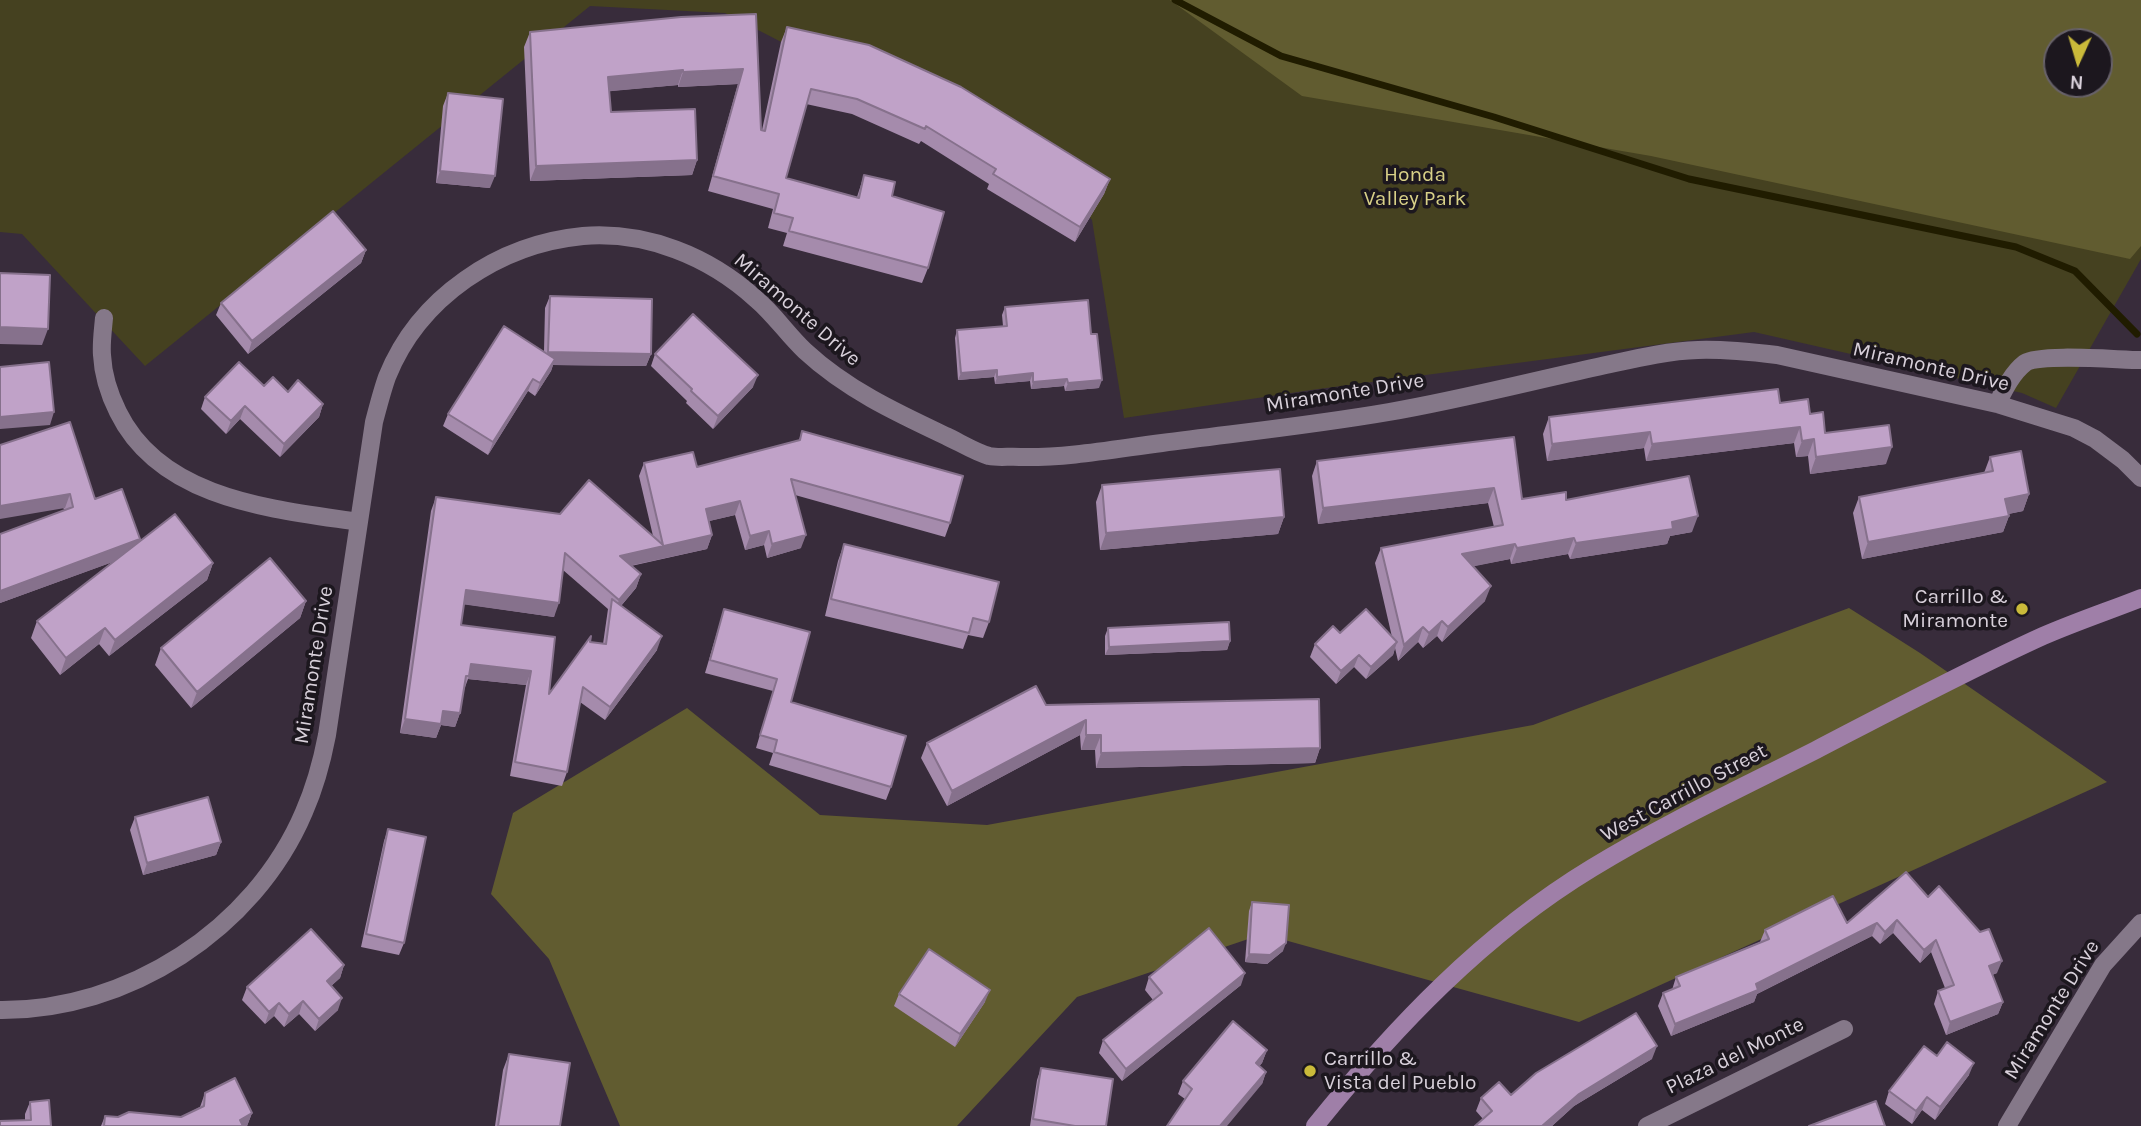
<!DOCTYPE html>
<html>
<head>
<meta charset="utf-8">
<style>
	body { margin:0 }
	#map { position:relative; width:2141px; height:1126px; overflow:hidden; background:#382c3b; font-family:Karla,sans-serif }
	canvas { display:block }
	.north { position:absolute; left:2043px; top:28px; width:70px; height:70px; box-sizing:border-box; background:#1c171e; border:2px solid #676169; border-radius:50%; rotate:184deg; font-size:19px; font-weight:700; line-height:28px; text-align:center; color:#d8d0da }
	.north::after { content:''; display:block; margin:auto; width:24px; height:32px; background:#caba3a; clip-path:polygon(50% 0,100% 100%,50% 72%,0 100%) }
</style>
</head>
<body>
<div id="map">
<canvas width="2141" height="1126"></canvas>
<div class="north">N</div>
</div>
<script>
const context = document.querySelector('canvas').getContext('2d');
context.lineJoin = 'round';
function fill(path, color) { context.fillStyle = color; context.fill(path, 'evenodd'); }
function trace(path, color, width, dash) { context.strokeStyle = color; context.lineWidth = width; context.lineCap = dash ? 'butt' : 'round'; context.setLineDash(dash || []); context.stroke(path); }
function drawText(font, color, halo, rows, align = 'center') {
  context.font = font + ' Karla,sans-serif'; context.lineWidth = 7; context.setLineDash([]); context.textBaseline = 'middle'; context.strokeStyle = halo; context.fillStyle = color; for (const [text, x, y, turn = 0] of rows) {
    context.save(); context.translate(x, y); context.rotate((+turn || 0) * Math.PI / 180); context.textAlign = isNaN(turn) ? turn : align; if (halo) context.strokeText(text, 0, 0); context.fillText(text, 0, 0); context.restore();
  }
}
fill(new Path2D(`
	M0 0H2141V259L2056 408 2022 393 1754 332 1311 390 1124 418 1092 220 1065 188 725 13 590 6 145 366 22 234 0 232ZM2057 42H2099V84H2057Z`), '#454120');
fill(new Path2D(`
	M1170 0H2141V246L2130 259 1651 156 1302 96ZM2099 42V84H2057V42Z
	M1849 608 1920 653 2107 782 1579 1022 1263 934 1077 997 957 1126H620L549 959 491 894 513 813 687 708 820 815 987 825 1533 725Z`), '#615c30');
trace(new Path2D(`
	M1175 0 1281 56 1494 117 1689 179 2016 247 2075 271 2137 334`), '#201c00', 7);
trace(new Path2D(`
	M104 318C103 330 101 343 102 355 103 375 109 394 118 412 161 500 273 509 359 522
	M1997 404C2004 390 2012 373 2025 363 2040 353 2119 360 2141 360
	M0 1010C127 1011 254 930 304 812 315 787 322 761 327 735L374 422C378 407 382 391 387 377 419 297 499 244 583 236 646 231 709 256 756 299 774 314 787 334 805 351 846 389 895 412 946 436 959 442 975 452 989 456 999 458 1011 456 1020 457 1068 458 1115 449 1162 443 1237 433 1314 425 1389 412 1459 400 1528 382 1597 367 1630 360 1664 351 1698 350 1725 349 1751 352 1777 355L1997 404 2074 428 2095 439 2123 460 2141 478
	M1647 1126 1844 1029
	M2007 1126 2103 965 2141 923`), '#857889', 18);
trace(new Path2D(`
	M1315 1126C1394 1028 1483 934 1592 868 1664 824 1741 788 1816 750 1891 711 1966 671 2043 636 2075 622 2108 611 2141 598`), '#9f7fa8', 18);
fill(new Path2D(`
	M756 14 761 130H762L781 42 787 27 1110 179 1104 194 1075 242 987 189 989 184 921 141 919 144 852 114 806 104 786 178 857 197 864 175 892 196 928 268 922 283 783 246 787 233 768 228 773 209 708 191 738 84 678 87V85L609 91 611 112 697 160 692 175 530 181 524 47 530 32Z
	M448 93 490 188 436 183 443 106Z
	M366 250 361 263 248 354 216 315 221 303Z
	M550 296 651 354 646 366 553 365 551 371 535 396 528 391 488 455 443 426 448 414 544 351 545 308Z
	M1005 307 1091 334 1099 388 1065 391 1064 386 1031 389 1030 381 995 384 994 377 958 380 955 338 957 330 1003 326 1002 315Z
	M655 354 753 387 713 429 686 403 687 401 651 366Z
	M264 386 288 392 323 404 319 417 280 457 240 419 226 434 201 409 205 397Z
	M1780 403 1810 414 1825 433 1886 464 1810 474 1808 456 1796 457 1794 443 1646 461 1644 448 1547 461 1543 434 1549 417Z
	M802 431 950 523 945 537 795 495 801 548 767 558 764 545 745 550 735 515 709 521 712 535 707 549 631 566 641 574 636 588 621 606 657 650 605 720 580 702 567 772 562 786 510 776 526 685 468 679 464 690 460 713 455 727 441 725 436 738 400 733 431 511 436 497 653 536 639 476 644 463 697 467 799 440ZM563 570 608 609 603 644 590 642 549 694 555 637 461 625 464 604 554 617Z
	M1514 437 1522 499 1566 500 1692 532 1670 536 1667 544 1570 559 1568 554 1511 564 1510 559 1473 566 1485 601 1442 642 1437 636 1423 648 1418 642 1398 661 1395 648 1393 655 1366 679 1354 667 1336 684 1310 657 1315 644 1340 633 1392 637 1375 563 1381 548 1494 527 1488 503 1318 524 1312 476 1317 461Z
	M0 445 95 499 140 542 213 563 207 580 109 656 99 644 60 675 31 638 37 621 115 561 0 603V534L65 510Z
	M1990 457 2029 494 2023 511 2008 514 2009 516 2003 532 1862 559 1853 513 1859 497 1984 473Z
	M1102 485 1284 517 1278 534 1100 550 1096 502Z
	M844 544 989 622 983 638 968 635 963 649 825 616 838 561Z
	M306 601 300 618 191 708 155 665 161 648Z
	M724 609 810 632 791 702 891 787 886 800 769 765 773 753 756 748 773 691 705 673Z
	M1108 628 1230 641 1227 650 1105 655V636Z
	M1046 705 1320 748 1315 763 1096 768 1095 750H1081L1080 735 947 806 921 758 927 743Z
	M135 817 221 842 216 855 143 875 130 830Z
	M388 829 404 943 399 955 361 947 384 841Z
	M1906 872 1997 973 1992 975 2003 1002 1998 1014 1946 1035 1934 1004 1938 991 1945 988 1931 952 1920 963 1893 933 1880 944 1872 936 1757 994 1754 1002 1671 1036 1658 1006 1663 993 1672 990 1676 977 1760 942 1765 930 1847 923Z
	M1252 902 1283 951 1267 964 1245 962 1249 911Z
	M344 965 340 978 331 986 338 1010 315 1031 299 1014 284 1027 274 1016 265 1024 242 1000 247 987Z
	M1149 977 1241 985 1122 1081 1099 1053 1103 1040 1153 1000 1145 990Z
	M899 994 985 1002 955 1047 894 1006Z
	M1267 1050 1262 1063 1259 1066 1266 1072 1262 1084 1185 1099 1178 1094 1183 1081Z
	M509 1054 560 1126H495L503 1070Z
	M1937 1056 1969 1075 1935 1120 1922 1110 1912 1124 1885 1104 1889 1091Z
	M1652 1059 1574 1106 1552 1126H1475L1483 1119 1476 1111 1481 1098 1511 1095Z
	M1041 1068 1106 1126H1030L1037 1080Z
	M205 1093 252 1113 247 1126H101L105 1116 118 1117H181L200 1107Z
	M30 1102 51 1126 25 1120V1114Z`), '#a58bac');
fill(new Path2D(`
	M743 69 738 84 678 87 683 72Z
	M683 70 678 85 602 92 608 77Z
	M697 160 692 175 530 181 536 166Z
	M440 171 495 176 490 188 436 183Z
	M1110 179 1104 194 1075 242 1080 227Z
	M366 250 361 263 248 354 252 341Z
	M0 327 48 329 42 345 0 344Z
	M548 352 651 354 646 366 553 365 551 371 535 396 540 383 543 364Z
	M997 370 994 377 958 380 961 373Z
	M1033 373 1030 381 995 384 997 377Z
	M758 375 753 387 713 429 718 416Z
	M533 379 528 391 488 455 493 442Z
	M1067 379 1064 386 1031 389 1033 382Z
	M1102 380 1099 388 1065 391 1068 383Z
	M323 404 319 417 280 457 284 444Z
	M245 406 240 419 226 434 231 421Z
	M54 412 50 425 0 429V417Z
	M1800 427 1794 443 1646 461 1652 444Z
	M1650 432 1644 448 1547 461 1552 444Z
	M1814 439 1808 456 1796 457 1802 441Z
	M1892 447 1886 464 1810 474 1816 457Z
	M1494 488 1488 503 1318 524 1323 508Z
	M70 494 65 508 0 519V506Z
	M2029 494 2023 511 1999 516 2005 499Z
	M740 501 735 515 701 523 706 509Z
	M1698 516 1692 532 1670 536 1667 544 1570 559 1576 543Z
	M2009 516 2003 532 1862 559 1868 542Z
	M1284 517 1278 534 1100 550 1106 533Z
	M769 531 764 545 745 550 750 536Z
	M712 535 707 549 615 569 620 556Z
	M806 535 801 548 767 558 772 544Z
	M1574 538 1568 554 1511 564 1517 548Z
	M140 539 135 554 0 603V591Z
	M1515 544 1510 559 1456 570 1462 554Z
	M213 563 207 580 109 656 115 640Z
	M641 574 636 588 614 614 619 600Z
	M1491 586 1485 601 1442 642 1448 627Z
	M466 590 559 603 554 617 461 604Z
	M306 601 300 618 191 708 197 692Z
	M1442 621 1437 636 1423 648 1429 633Z
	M1423 627 1418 642 1398 661 1404 645Z
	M105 628 99 644 60 675 66 658Z
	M662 636 657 650 605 720 610 707Z
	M1230 641 1227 650 1105 655 1109 647Z
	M1397 642 1393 655 1366 679 1371 667Z
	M1359 655 1354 667 1336 684 1341 671Z
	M471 664 531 671 526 685 468 679Z
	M443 711 460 713 455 727 441 725 436 738 400 733 405 719Z
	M1086 720 1080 735 947 806 952 791Z
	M1086 735H1101L1095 750H1081Z
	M1320 748 1315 763 1096 768 1101 753Z
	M221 842 216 855 143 875 147 863Z
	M1897 920 1893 933 1880 944 1885 932Z
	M1877 923 1872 936 1757 994 1754 1002 1671 1036 1675 1024Z
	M1936 940 1931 952 1920 963 1924 950Z
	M1286 943 1283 951 1267 964 1245 962 1249 954Z
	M2002 961 1997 973 1984 978 1989 966Z
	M344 965 340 978 322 994 327 981Z
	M1245 973 1241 985 1122 1081 1126 1069Z
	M990 990 985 1002 955 1047 960 1034Z
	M342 998 338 1010 315 1031 319 1019Z
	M303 1001 299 1014 284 1027 289 1014Z
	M2003 1002 1998 1014 1946 1035 1950 1022Z
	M279 1003 274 1016 265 1024 269 1012Z
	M1657 1046 1652 1059 1574 1106 1552 1126H1542L1579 1094Z
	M1267 1050 1262 1063 1251 1076 1256 1063Z
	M1974 1063 1969 1075 1935 1120 1940 1107Z
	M1266 1072 1262 1084 1227 1126H1220Z
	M1927 1097 1922 1110 1912 1124 1916 1111Z
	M252 1113 247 1126H237L240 1120Z`), '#86718c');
const building = new Path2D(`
	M756 14 761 130 765 131 787 27 869 45 961 87 1110 179 1080 227 993 174 996 169 926 126 925 129 857 99 811 89 786 178 859 198 864 175 895 182 892 196 944 212 928 268 789 231 793 218 774 213 779 194 713 176 743 69 683 72V70L608 77 611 112 695 109 697 160 536 166 530 32 681 17Z
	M448 93 503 99 495 176 440 171Z
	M333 211 366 250 252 341 221 303Z
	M0 273 50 275 48 329 0 327Z
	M550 296 652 299 651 354 548 352Z
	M1088 300 1091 334H1097L1102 380 1068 383 1067 379 1033 382V373L997 377V370L961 373 957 330 1007 326 1005 307Z
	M693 314 758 375 718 416 691 391 692 389 655 354Z
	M504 326 555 359 540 383 533 379 493 442 448 414Z
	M49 362 54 412 0 417V367Z
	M239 362 264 386 273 377 288 392 298 380 323 404 284 444 245 406 231 421 205 397Z
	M1778 389 1780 403 1808 399 1810 414 1823 412 1825 433 1889 425 1892 447 1816 457 1814 439 1802 441 1800 427 1652 444 1650 432 1552 444 1549 417Z
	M70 422 95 499 122 489 140 539 0 591V534L73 507 70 494 0 506V445Z
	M802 431 963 476 950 523 791 479 806 535 772 544 769 531 750 536 740 501 706 509 712 535 620 556 641 574 619 600 565 553 559 603 466 590 461 625 555 637 549 694 591 636 590 642 606 644 612 599 662 636 610 707 583 687 567 772 515 762 531 671 471 664 469 676H466L460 713 443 711 441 724 405 719 436 497 560 514 589 480 663 545 644 463 693 452 697 467 800 440Z
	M1514 437 1522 499 1566 492V500L1689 476 1698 516 1672 522 1673 529 1576 543 1574 538 1517 548 1515 544 1462 554 1491 586 1448 627 1442 621 1429 633 1423 627 1404 645 1381 548 1503 525 1494 488 1323 508 1317 461Z
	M2021 451 2029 494 2005 499 2009 516 1868 542 1859 497 1993 471 1990 457Z
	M1280 469 1284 517 1106 533 1102 485Z
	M175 514 213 563 115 640 105 628 66 658 37 621Z
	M844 544 999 582 989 622 973 618 969 633 831 599Z
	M270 558 306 601 197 692 161 648Z
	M724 609 810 632 791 702 906 736 891 787 774 752 777 740 760 735 777 679 710 660Z
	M1366 609 1397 642 1371 667 1359 655 1341 671 1315 644 1333 626 1340 633Z
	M1229 622 1230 641 1109 647 1108 628Z
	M1036 686 1046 705 1319 699 1320 748 1101 753V735H1086V720L952 791 927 743Z
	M208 797 221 842 147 863 135 817Z
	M388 829 426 837 404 943 366 934Z
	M1906 872 1928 897 1939 886 1980 932 1989 929 2002 961 1989 966 2003 1002 1950 1022 1938 991 1954 985 1936 940 1924 950 1897 920 1885 932 1877 923 1756 984 1758 990 1675 1024 1663 993 1680 986 1676 977 1769 939 1765 930 1833 896 1847 923Z
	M1252 902 1289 905 1286 943 1270 955 1249 954Z
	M1209 928 1245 973 1126 1069 1103 1040 1162 993 1149 977Z
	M311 929 344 965 327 981 342 998 319 1019 303 1001 289 1014 279 1003 269 1012 247 987Z
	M929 949 990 990 960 1034 899 994Z
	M1636 1013 1657 1046 1579 1094 1542 1126H1475L1492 1111 1481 1098 1499 1082 1511 1095 1536 1073Z
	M1233 1021 1267 1050 1256 1063 1266 1072 1220 1126H1167L1192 1089 1183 1081Z
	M1947 1042 1974 1063 1940 1107 1927 1097 1916 1111 1889 1091 1924 1046 1937 1056Z
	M509 1054 570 1063 560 1126H498Z
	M1041 1068 1113 1079 1106 1126H1075L1033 1119Z
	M235 1078 252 1113 240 1120 243 1126H104L105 1116 118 1117 129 1112 181 1117 204 1106 205 1093Z
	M49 1100 51 1126H0V1121L31 1120 30 1102Z
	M1876 1101 1885 1126H1809Z`);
fill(building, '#c0a2c8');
trace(building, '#86718c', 2);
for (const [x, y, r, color] of [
	[2022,609,7,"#caba3a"],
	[1310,1071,7,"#caba3a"]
]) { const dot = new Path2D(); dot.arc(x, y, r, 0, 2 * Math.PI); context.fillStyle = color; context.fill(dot); trace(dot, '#1c171e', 2.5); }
drawText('21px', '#d9d188', '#1c171e', [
	["Honda",1415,175],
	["Valley Park",1415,199]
]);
drawText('21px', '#d8d0da', '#1c171e', [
	["Miramonte Drive",797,310,41],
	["Miramonte Drive",1931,367,13],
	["Miramonte Drive",1345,393,-9],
	["Miramonte Drive",314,665,-81],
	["West Carrillo Street",1684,793,-28],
	["Miramonte Drive",2052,1010,-58],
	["Plaza del Monte",1735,1056,-26]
]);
drawText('21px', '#d8d0da', '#1c171e', [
	["Carrillo &",2008,597],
	["Miramonte",2008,621],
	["Carrillo &",1324,1059,"left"],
	["Vista del Pueblo",1324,1083,"left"]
], 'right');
</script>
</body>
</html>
